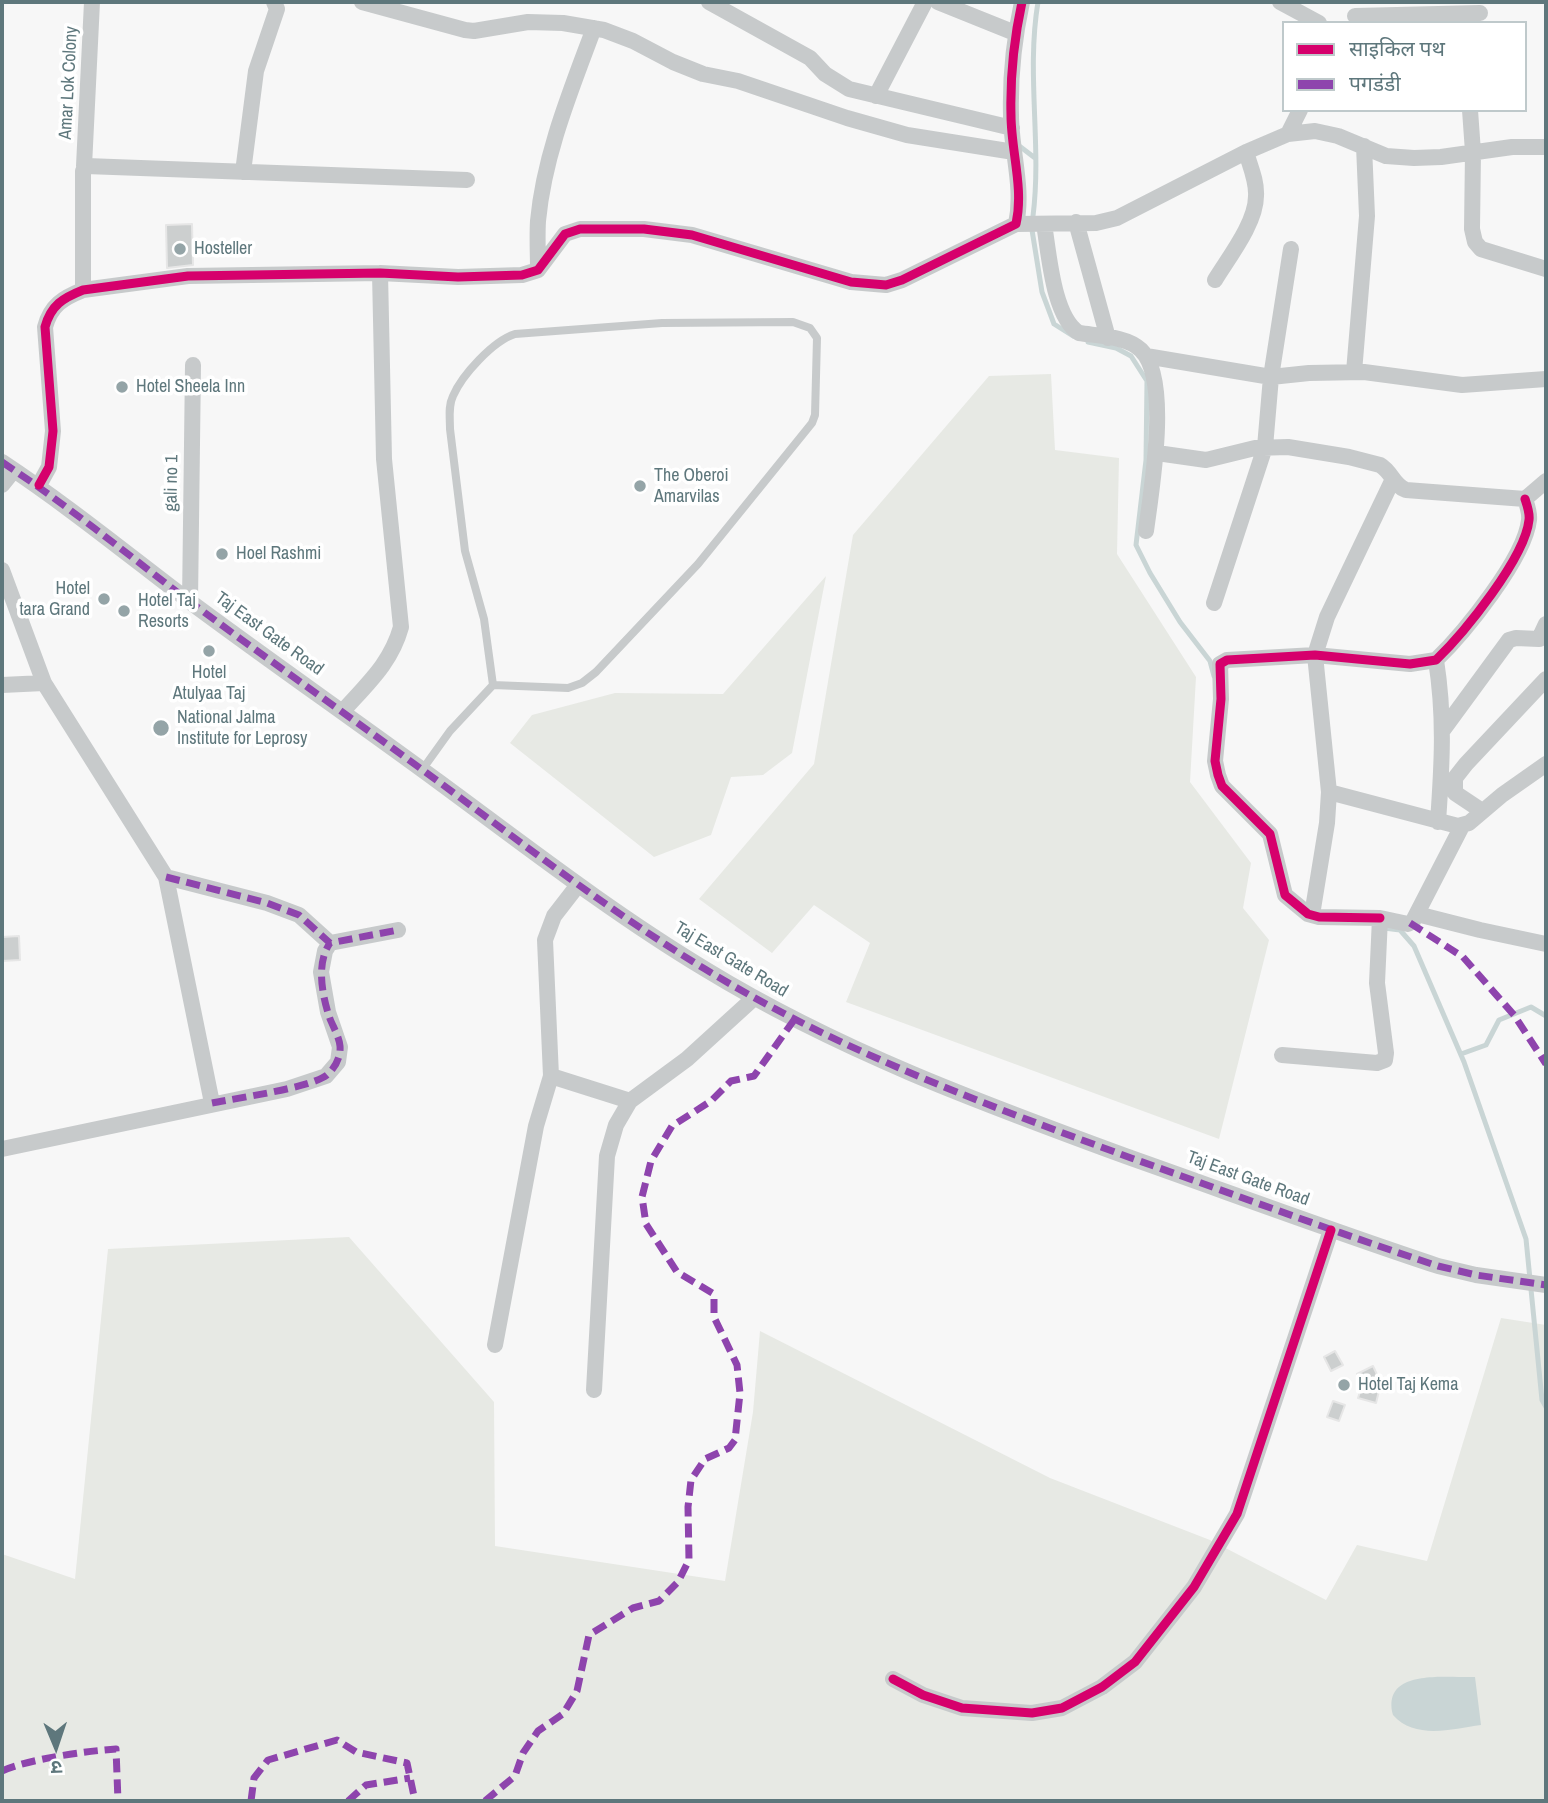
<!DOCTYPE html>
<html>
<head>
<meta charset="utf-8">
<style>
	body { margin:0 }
	#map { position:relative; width:1548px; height:1803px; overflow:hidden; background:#f7f7f7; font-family:"Archivo Narrow","Noto Sans Devanagari",sans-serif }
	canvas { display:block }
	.frame { position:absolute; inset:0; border:4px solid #5e777c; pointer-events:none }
	.legend { position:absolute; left:1282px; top:21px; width:245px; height:91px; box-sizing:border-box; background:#fff; border:2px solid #bfc9cb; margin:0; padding:9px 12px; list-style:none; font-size:21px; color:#5e777c }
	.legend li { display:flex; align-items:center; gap:14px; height:35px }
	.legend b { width:35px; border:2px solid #bfc9cb }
	.north { position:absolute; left:21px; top:1712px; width:70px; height:70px; -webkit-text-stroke:5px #fff; paint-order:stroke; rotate:178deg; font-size:19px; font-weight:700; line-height:28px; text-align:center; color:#5e777c }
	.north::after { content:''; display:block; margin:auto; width:24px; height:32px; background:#5e777c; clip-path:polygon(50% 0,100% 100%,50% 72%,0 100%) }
</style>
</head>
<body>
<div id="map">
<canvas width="1548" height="1803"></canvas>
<div class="frame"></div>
<ul class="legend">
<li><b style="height:9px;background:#d6006c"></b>साइकिल पथ</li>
<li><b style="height:9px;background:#8e44ad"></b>पगडंडी</li>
</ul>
<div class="north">उ</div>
</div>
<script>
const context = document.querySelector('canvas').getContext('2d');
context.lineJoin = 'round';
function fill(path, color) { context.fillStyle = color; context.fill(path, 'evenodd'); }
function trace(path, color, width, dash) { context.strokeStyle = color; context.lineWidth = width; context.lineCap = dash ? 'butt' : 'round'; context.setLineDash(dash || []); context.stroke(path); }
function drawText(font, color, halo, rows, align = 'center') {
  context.font = font + ' "Archivo Narrow",sans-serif'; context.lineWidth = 7; context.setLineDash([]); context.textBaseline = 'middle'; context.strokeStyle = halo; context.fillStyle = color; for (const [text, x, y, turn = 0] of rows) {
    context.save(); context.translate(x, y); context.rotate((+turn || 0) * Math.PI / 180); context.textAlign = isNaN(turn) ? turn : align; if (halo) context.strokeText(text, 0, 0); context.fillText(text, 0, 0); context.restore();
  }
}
fill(new Path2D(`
	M1051 374 1055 450 1119 458 1117 554 1196 677 1190 782 1251 863 1243 908 1269 940 1219 1139 846 1002 870 943 814 905 772 953 699 899 814 764 853 535 989 376Z
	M826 576 792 753 763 775 731 777 711 835 654 857 510 743 532 715 615 693 723 694Z
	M349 1237 494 1402 495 1546 725 1581 753 1412 760 1331 1050 1478 1210 1540 1326 1600 1357 1545 1427 1561 1501 1318 1546 1325V1801H2V1554L75 1579 108 1249Z`), '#e7e9e4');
fill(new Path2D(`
	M1475 1677 1481 1725C1452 1729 1415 1740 1393 1715 1381 1668 1446 1678 1475 1677Z`), '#c9d5d5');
trace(new Path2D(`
	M1018 145 1035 158
	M1033 216C1042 145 1026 74 1038 2
	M1032 230 1042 292 1054 324 1073 336
	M1088 342 1116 348 1131 356 1147 381 1146 460 1136 545 1150 573 1180 622 1210 661 1214 676
	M1384 928 1400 930 1414 946 1464 1062 1526 1239 1542 1400 1546 1407
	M1461 1054 1486 1045 1499 1020 1531 1007 1546 1016`), '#c9d5d5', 5);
const building = new Path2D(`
	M192 224 193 265 167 268 166 225Z
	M19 936 20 960 2 961V937Z
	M1335 1351 1343 1365 1331 1371 1324 1357Z
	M1373 1366 1381 1383 1376 1403 1358 1398 1362 1385 1357 1374Z
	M1333 1401 1345 1405 1339 1421 1327 1417Z`);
fill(building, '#cccfcf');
trace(building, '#e6e6e6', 2);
trace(new Path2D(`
	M422 770 450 731 493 685 568 688 582 683 596 672 698 564 812 423 815 415 817 338 810 328 793 322 662 323 515 334C493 341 462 375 453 396 448 406 450 418 450 429L465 551 484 619 493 685`), '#c7cacb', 8);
trace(new Path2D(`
	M362 2 465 30 474 31 528 22 563 23 604 30 633 41 673 62 703 74 738 81 847 118 907 135 1014 152
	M709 2 810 58 825 74 849 89 1012 128
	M938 2 1015 33
	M1280 2 1319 23
	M1355 16 1480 13
	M876 96 925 2
	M1470 110 1473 152 1472 229 1475 242 1481 249 1546 269
	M1288 134 1300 110
	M84 166 92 2
	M243 172 256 71 277 9 274 2
	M1076 222 1108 338
	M1016 224 1096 223 1117 218 1246 152 1288 134 1315 131 1338 136 1386 156 1414 158 1441 157 1512 147H1546
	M1044 224C1049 253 1053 317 1079 333 1098 336 1127 336 1141 350 1171 379 1151 492 1146 531
	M538 270C538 254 537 237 538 221 544 155 571 90 594 28
	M1215 280C1229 257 1256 223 1256 196 1257 181 1250 166 1246 152
	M83 290V171L86 166 467 180
	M1146 356 1271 377 1309 373 1364 372 1462 385 1546 379
	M1354 372 1367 216 1364 146
	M1157 453 1206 460 1255 448 1288 447 1349 457 1380 465C1392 472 1393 485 1406 490L1525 499 1546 481
	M2 462C67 505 127 554 189 601 271 662 356 721 439 782 526 846 612 913 705 969 839 1051 984 1104 1131 1158 1233 1194 1335 1232 1438 1266L1476 1275 1546 1285
	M2 485 14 470
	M39 485 49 467 53 431 45 327C51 305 63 298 83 290L188 276 380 273 458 277 522 275 538 270 565 234 580 229H644L692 235 851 282 886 285 902 280 1016 224C1024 188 1011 151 1011 115 1010 77 1014 39 1022 2
	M2 570 44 683 166 877 212 1103
	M190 602 193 365
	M1214 603 1265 447 1271 377 1291 249
	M1436 660C1445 717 1442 765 1438 822
	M2 685 44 683
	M343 711C368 683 391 663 401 627L384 459 380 273
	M1443 730 1509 640 1516 638 1539 639 1546 624
	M1329 792 1458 826 1469 823 1502 795 1546 764
	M1482 811 1455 793V778L1466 764 1546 679
	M166 877 267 903 299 915 330 943 398 930
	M1417 914 1480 930 1546 944
	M1312 915 1327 823 1329 792 1315 655 1327 617 1393 479
	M1380 918 1319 917 1308 914 1285 895 1270 834 1222 786 1218 775 1215 761 1221 699 1220 664 1227 660 1315 655 1410 664 1436 660C1464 633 1525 558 1529 520 1530 513 1527 505 1525 499
	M1282 1055 1377 1063 1385 1060 1386 1053 1377 983 1380 918 1408 924 1413 921 1462 826
	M551 1076 630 1101
	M2 1149 287 1089 326 1076 338 1062 340 1047 328 1012 321 972 325 951 330 943
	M495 1345 536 1126 551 1076 545 940 554 916 578 885
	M594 1390 607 1156 616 1125 630 1101 687 1059 754 998
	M893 1679 923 1695 962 1708 1032 1713 1062 1708 1102 1687 1135 1662 1194 1587 1237 1514 1331 1230`), '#c7cacb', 16);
trace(new Path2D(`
	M2 462C67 505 127 554 189 601 271 662 356 721 439 782 526 846 612 913 705 969 839 1051 984 1104 1131 1158 1233 1194 1335 1232 1438 1266L1476 1275 1546 1285
	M166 877 267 903 299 915 330 943 398 930
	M1410 923 1463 957 1514 1015 1546 1064
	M212 1103C237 1098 310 1088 327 1075 335 1068 341 1057 340 1046 339 1036 332 1025 329 1016 322 994 316 963 330 943
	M2 1771C29 1759 86 1751 116 1749L118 1801
	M251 1801 254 1778 268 1760 337 1740 356 1752 407 1763 415 1801
	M348 1801 366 1785 410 1778
	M485 1801 515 1776 523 1753 538 1731 563 1714 577 1691 589 1635 633 1608 659 1601 678 1582 689 1560 688 1507 691 1480 705 1459 729 1448 735 1440 740 1393 737 1365 714 1317V1294L677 1272 646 1224 642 1197 651 1161 672 1126 711 1101 731 1081 754 1076 794 1020`), '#8e44ad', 7, [14, 7]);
trace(new Path2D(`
	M39 485 49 467 53 431 45 327C51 305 63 298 83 290L188 276 380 273 458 277 522 275 538 270 565 234 580 229H644L692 235 851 282 886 285 902 280 1016 224C1024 188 1011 151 1011 115 1010 77 1014 39 1022 2
	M1380 918 1319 917 1308 914 1285 895 1270 834 1222 786 1218 775 1215 761 1221 699 1220 664 1227 660 1315 655 1410 664 1436 660C1464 633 1525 558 1529 520 1530 513 1527 505 1525 499
	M893 1679 923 1695 962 1708 1032 1713 1062 1708 1102 1687 1135 1662 1194 1587 1237 1514 1331 1230`), '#d6006c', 9);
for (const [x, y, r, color] of [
	[180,249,7,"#94a4a7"],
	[122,387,7,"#94a4a7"],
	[640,486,7,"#94a4a7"],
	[222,554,7,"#94a4a7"],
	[104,599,7,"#94a4a7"],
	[124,611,7,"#94a4a7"],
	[209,651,7,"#94a4a7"],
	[161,728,9,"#94a4a7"],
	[1344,1385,7,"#94a4a7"]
]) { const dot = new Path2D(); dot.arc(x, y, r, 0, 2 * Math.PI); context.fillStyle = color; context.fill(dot); trace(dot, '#fff', 2.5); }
drawText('18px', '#5e777c', '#fff', [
	["Amar Lok Colony",69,83,-87],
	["gali no 1",172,483,-89],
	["Taj East Gate Road",269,634,36],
	["Taj East Gate Road",731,960,31],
	["Taj East Gate Road",1248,1179,20]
]);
drawText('18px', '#5e777c', '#fff', [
	["Hosteller",194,249],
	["Hotel Sheela Inn",136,387],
	["The Oberoi",654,476],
	["Amarvilas",654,497],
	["Hoel Rashmi",236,554],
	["Hotel",90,589,"right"],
	["tara Grand",90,610,"right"],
	["Hotel Taj",138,601],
	["Resorts",138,622],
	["Hotel",209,673,"center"],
	["Atulyaa Taj",209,694,"center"],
	["National Jalma",177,718],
	["Institute for Leprosy",177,739],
	["Hotel Taj Kema",1358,1385]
], 'left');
</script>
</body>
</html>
